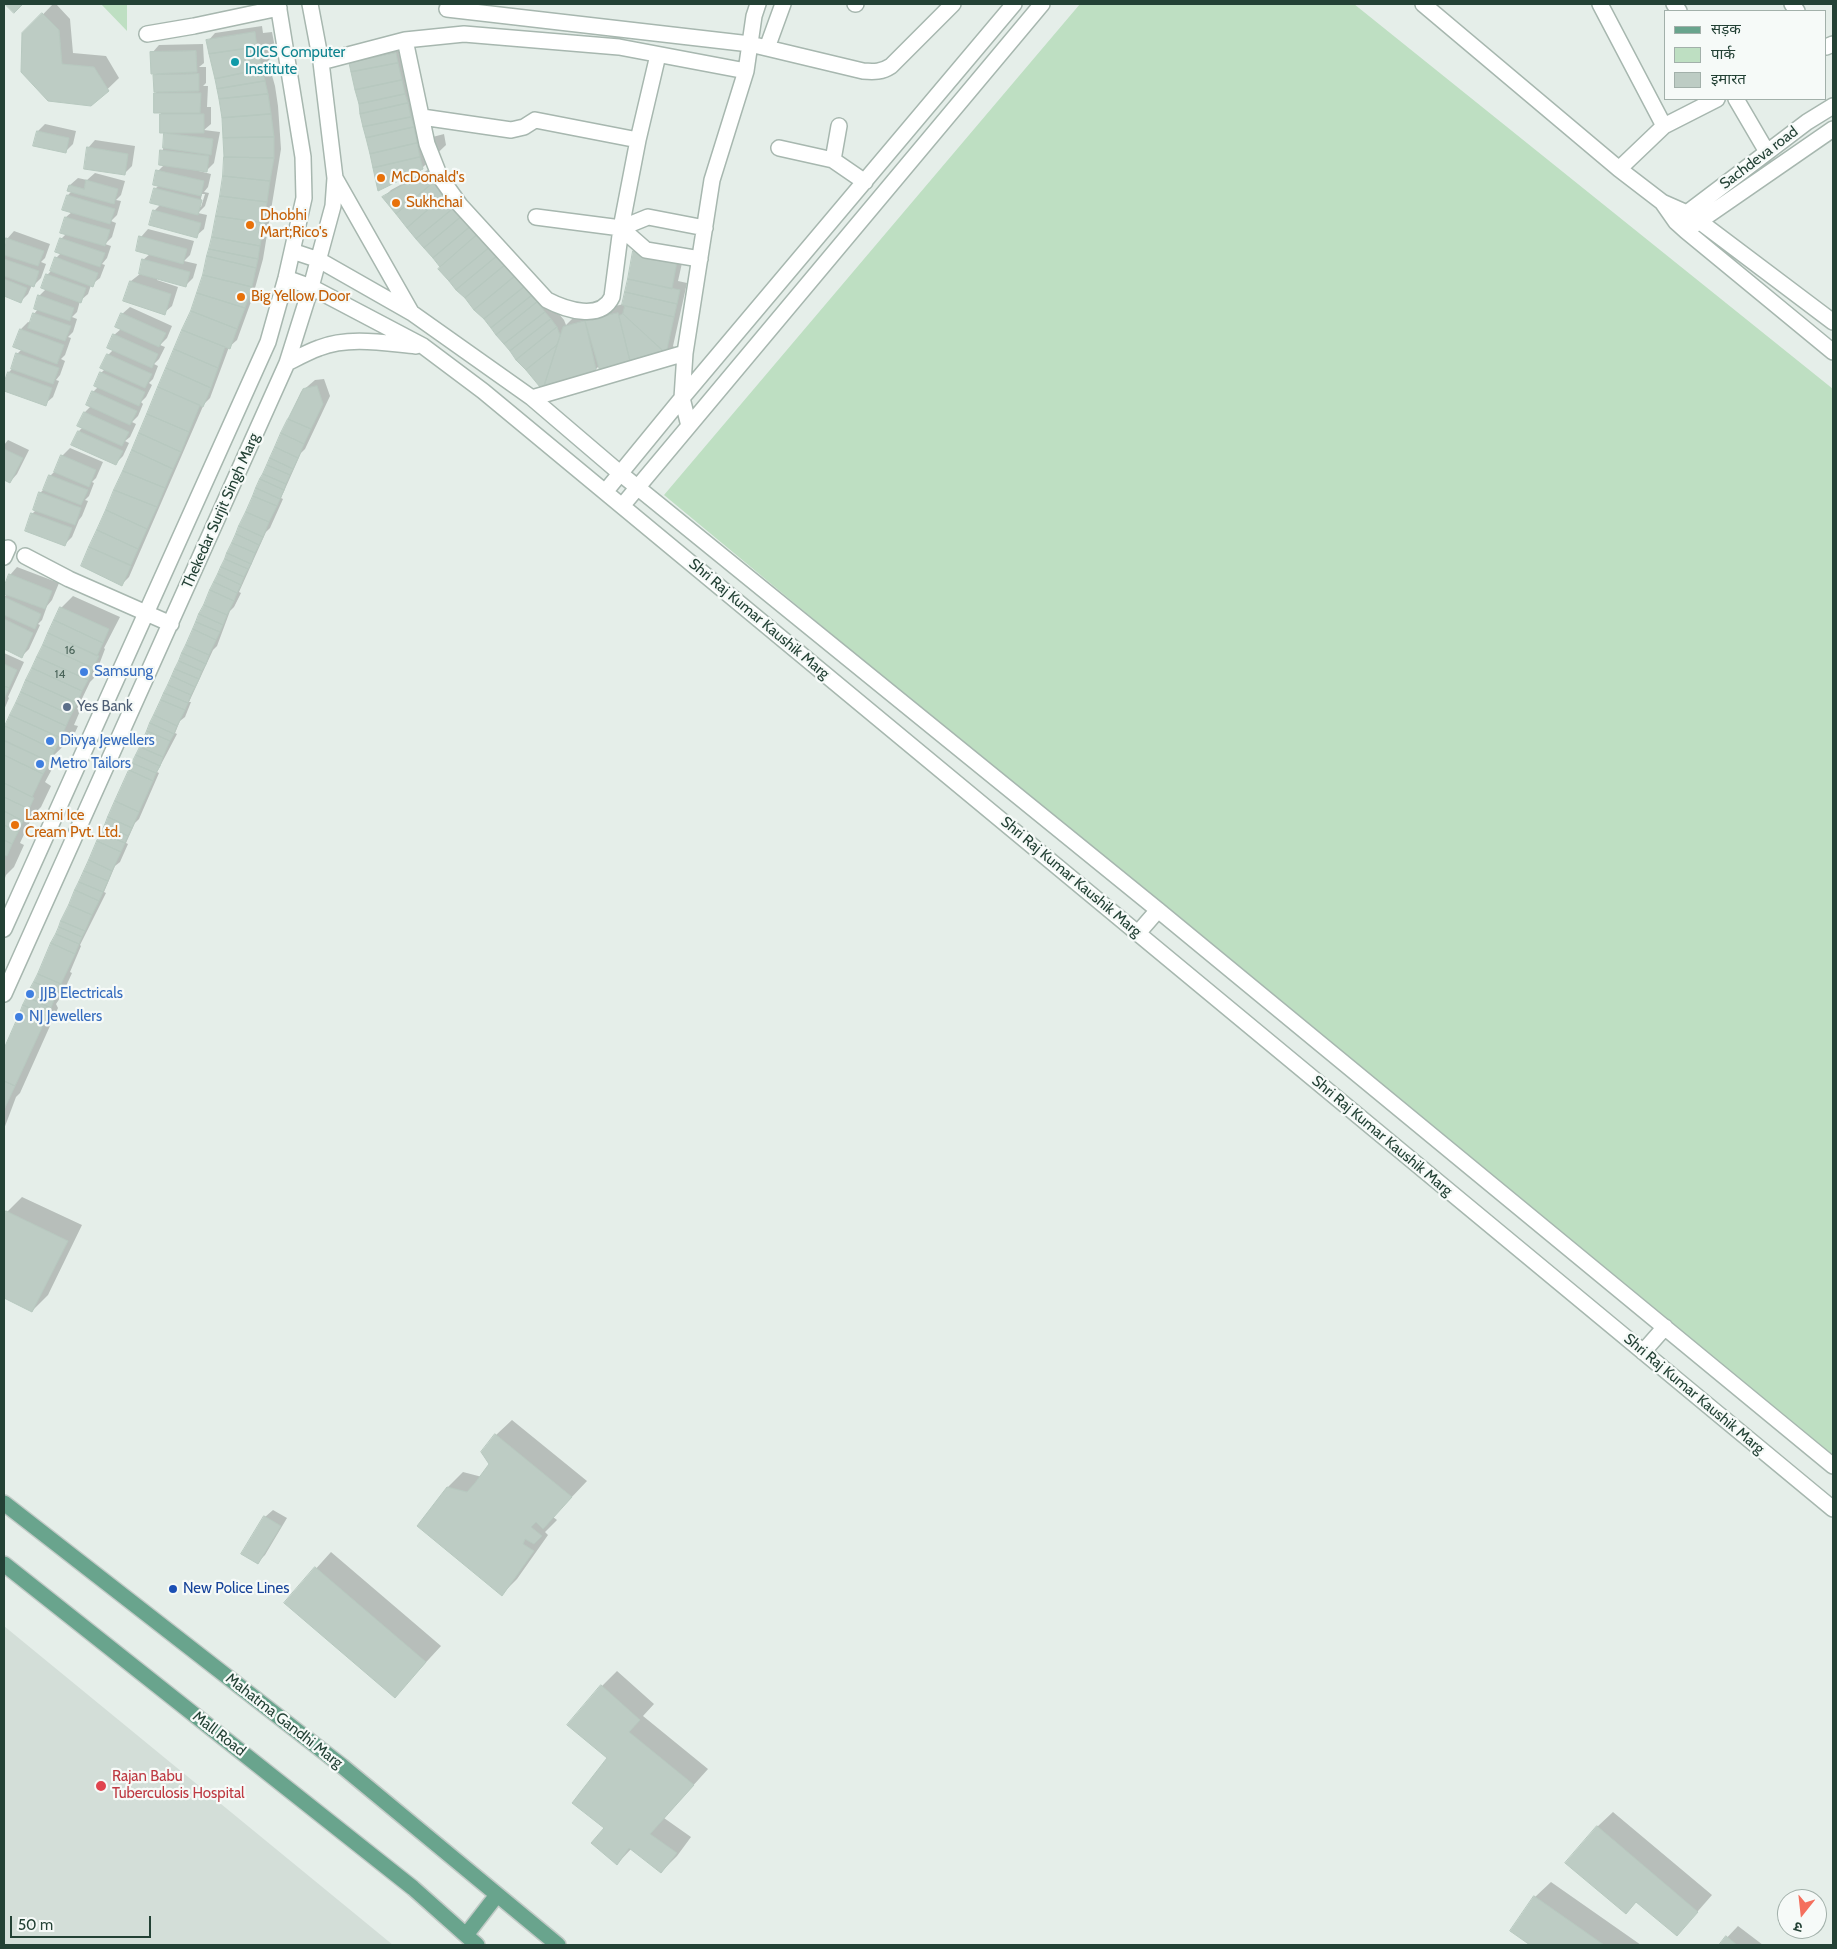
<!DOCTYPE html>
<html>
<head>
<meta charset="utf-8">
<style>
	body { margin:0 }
	#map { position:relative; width:1837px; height:1949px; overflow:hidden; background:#e5eee9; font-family:Cabin,"Noto Sans Devanagari",sans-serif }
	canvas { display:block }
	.frame { position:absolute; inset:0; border:5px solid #234135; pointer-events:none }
	.legend { position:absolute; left:1664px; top:10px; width:162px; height:90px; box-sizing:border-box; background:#f6faf8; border:1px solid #a2b0aa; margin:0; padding:6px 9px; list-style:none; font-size:15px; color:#234135 }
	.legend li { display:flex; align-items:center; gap:10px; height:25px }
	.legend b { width:25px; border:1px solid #a2b0aa }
	.north { position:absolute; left:1777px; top:1889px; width:50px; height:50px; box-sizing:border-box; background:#f6faf8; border:1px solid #a2b0aa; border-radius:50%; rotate:196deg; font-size:14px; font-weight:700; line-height:20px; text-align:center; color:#234135 }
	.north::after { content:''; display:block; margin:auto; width:18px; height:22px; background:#f46f5d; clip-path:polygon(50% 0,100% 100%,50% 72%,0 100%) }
	.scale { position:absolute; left:10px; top:1916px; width:141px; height:22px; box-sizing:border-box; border:2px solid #234135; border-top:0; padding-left:6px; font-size:15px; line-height:18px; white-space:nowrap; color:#234135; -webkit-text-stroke:4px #f6faf8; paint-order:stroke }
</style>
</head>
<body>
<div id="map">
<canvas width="1837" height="1949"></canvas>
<div class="frame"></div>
<ul class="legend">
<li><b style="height:6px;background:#69a48d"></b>सड़क</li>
<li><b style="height:14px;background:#bedfc2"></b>पार्क</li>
<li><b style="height:14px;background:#bdccc4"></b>इमारत</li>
</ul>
<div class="north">उ</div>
<div class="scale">50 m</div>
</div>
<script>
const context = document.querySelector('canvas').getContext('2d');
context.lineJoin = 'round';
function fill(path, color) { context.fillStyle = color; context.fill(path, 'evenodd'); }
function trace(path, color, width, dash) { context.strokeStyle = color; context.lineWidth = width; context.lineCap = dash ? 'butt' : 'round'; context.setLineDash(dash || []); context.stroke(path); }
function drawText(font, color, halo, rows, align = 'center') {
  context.font = font + ' Cabin,sans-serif'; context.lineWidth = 4.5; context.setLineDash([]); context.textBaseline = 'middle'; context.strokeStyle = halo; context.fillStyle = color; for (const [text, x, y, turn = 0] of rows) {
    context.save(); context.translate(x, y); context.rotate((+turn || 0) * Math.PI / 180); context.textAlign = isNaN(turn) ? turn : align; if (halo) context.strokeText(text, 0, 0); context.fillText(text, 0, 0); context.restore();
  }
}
fill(new Path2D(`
	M4 1626 393 1945H4Z`), '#d3ded8');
fill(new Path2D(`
	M101 4H127V31Z
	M1080 4H1354L1833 389V1465L664 495Z`), '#bedfc2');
fill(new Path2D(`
	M53 4H56L70 19 73 53 106 56 119 78 91 105 24 34Z
	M262 26 263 33 272 32 276 53 268 61 275 86 278 106 281 149 263 259 252 299 237 340 229 347 210 398 204 404 129 577 122 584 82 566 192 312 204 275 218 216 224 177V118L208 41 215 33Z
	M203 44 204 63 199 67H206V83L203 86H208L207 107H211V124L204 130 220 132 214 163 207 170 200 169 199 171 211 174 208 187 204 192 209 193 205 206 198 213 207 215 204 229 196 236 154 211 161 204 156 188 159 185 158 171 164 165 160 164 166 134 168 131H161V112L155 93 158 91 154 76 158 72 152 53 159 45ZM202 194H205L201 207H199Z
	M403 46 425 139 444 134 446 145 422 168 351 63 358 56Z
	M45 124 76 131 73 144 65 152 38 131Z
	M95 140 135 146 132 166 124 174 88 148Z
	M433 167 486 226 564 320 566 325 576 315 624 304 635 252 642 244 684 254 678 281 687 283 673 346 675 348 668 355 634 363 599 366 593 372 541 386 384 197 391 190Z
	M95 173 125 181 121 195 116 200 121 201 117 215 111 221 116 223 112 237 105 244 111 246 107 258 102 264 105 265 100 278 91 285 88 294 80 301 77 312 72 317 77 319 73 332 68 337 71 338 65 355 61 359 65 361 60 375 56 380 59 381 53 397 45 404 4 389V387L9 372 13 368 17 354 22 349 15 346 21 329 28 322 31 323 34 314 38 309 39 296 46 289 47 275 52 270 56 258 61 253V239L67 233 66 217 72 212 64 209 68 195 72 191 69 190 70 185 78 178 87 180Z
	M148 229 194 241 190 255 184 261 197 264 193 278 186 285 157 278V280L178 287 172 306 164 313 131 281 140 274 143 260 150 254 141 237Z
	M14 231 50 244 45 258 41 262 46 264 41 278 34 285H32L28 294 21 301 4 295V248L7 239Z
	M130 307 172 326 167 338 160 345 165 347 159 359 154 364 158 366 153 379 149 383 152 385 146 397 141 402 143 404 138 416 132 422 136 424 130 437 125 441 129 443 123 456 116 463 79 431 83 427 79 425 85 412 91 406 93 392 98 387 101 373 105 369 108 355 113 350 114 335 121 329 122 314Z
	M324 379 330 396 305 449 301 453 281 498 283 499 270 528 266 532 239 592 241 593 234 607 230 611 217 646 213 650 189 702H191L185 717 180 721 175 733 177 734 157 772 159 773 139 819 135 823 126 843 128 844 120 862 115 866 104 892 106 893 80 945 81 946 70 972 72 973 62 995 56 1004 58 1008 20 1093 16 1097 4 1129V1052L301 392 315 380Z
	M8 440 29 450 17 474 10 482 4 479V445Z
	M70 448 103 462 96 478 92 482 94 483 89 496 85 500 88 501 82 516 79 520 72 537 65 544 32 514 36 510 40 493 45 488 50 476 57 469 62 456Z
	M17 567 59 583 52 600 47 606 42 620 38 624 40 625 29 649 22 656 4 648V597L7 594 4 591 10 575Z
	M73 596 120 617 104 648 105 649 94 678 90 682 77 709 80 711 74 725 78 726 73 737 53 756 58 758 45 782 51 786 41 807 33 815 20 843 24 845 14 867 6 875 4 881V732L61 608Z
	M4 653 24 662 8 697 9 698 4 710Z
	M22 1197 82 1225 48 1295 32 1311 4 1297V1218L7 1212Z
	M512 1420 587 1481 553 1517 557 1520 545 1532 548 1535 517 1579 502 1594 447 1488 463 1472 482 1477 491 1464 496 1435Z
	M273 1510 287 1518 265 1555 257 1563 265 1517Z
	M331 1552 441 1646 395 1696 286 1602Z
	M617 1671 654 1704 643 1716 708 1769 664 1818 691 1837 677 1856 661 1872 632 1848 617 1864 606 1828 609 1758 602 1686Z
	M1613 1812 1712 1895 1677 1935 1637 1901 1626 1912 1597 1827Z
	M1551 1882 1641 1945H1533L1512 1930 1535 1897Z
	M1738 1926 1763 1945H1720Z`), '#0003');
const building = new Path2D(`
	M5 4H23L14 13Z
	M42 13 59 30 62 64 94 67 109 91 91 106 48 101 21 72 22 33Z
	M255 32 257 47 209 54 206 40Z
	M257 47 262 69 215 79 209 54Z
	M196 51 197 72 151 74 150 52Z
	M396 53 398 63 351 72 349 63Z
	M398 63 402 80 355 90 351 72Z
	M262 69 265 81 217 89 215 79Z
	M199 74V91L154 92 153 75Z
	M402 80 405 94 359 104 355 90Z
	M265 81 268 94 219 99 217 89Z
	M154 93H201L200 113H154Z
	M268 94 271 114 222 118 219 99Z
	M405 94 408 103 360 114 359 104Z
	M408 103 411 117 363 127 360 114Z
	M160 114H204V133H160Z
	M271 114 274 137 223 138 222 118Z
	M411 117 414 127 366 138 363 127Z
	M414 127 417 143 370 154 366 138Z
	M37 131 69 138 66 153 33 146Z
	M164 133 213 139 211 155 163 148Z
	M274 137V158L224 157 223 138Z
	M417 143 420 157 373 168 370 154Z
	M87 147 128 154 125 175 84 169Z
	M160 150 209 156 207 172 159 165Z
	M224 157 274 158 270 181 223 176Z
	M420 157 423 169 378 191 373 168Z
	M156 170 204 181 201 196 153 185Z
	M425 173 434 182 396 214 382 197Z
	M223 176 270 181 267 202 220 196Z
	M86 180 118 189 114 204 67 191 69 185 84 189Z
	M434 182 445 195 407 228 396 214Z
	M154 188 202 200 198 215 150 203Z
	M67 195 115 209 110 224 62 210Z
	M445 195 455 207 416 239 407 228Z
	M220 196 267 202 264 223 216 216Z
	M455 207 462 216 424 248 416 239Z
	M153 210 201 223 197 238 149 225Z
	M216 216 264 223 260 246 212 237Z
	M462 216 471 226 433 258 424 248Z
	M65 217 110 230 105 246 60 233Z
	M471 226 479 233 440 267 433 258Z
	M479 233 490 247 449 281 438 269Z
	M139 236 187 249 183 264 136 251Z
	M212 237 260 246 258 259 209 249Z
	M6 238 44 251 38 266 4 255Z
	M60 238 105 253 100 267 55 252Z
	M490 247 497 256 456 290 449 281Z
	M209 249 258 259 256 268 207 256Z
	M633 251 677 261 672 289 628 279Z
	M207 256 256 268 252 287 203 275Z
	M497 256 505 265 465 298 456 290Z
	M55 257 98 273 93 287 50 271Z
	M4 259 39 271 34 287 4 276Z
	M142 259 190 272 186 287 139 274Z
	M505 265 515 276 474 310 465 298Z
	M46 274 86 288 81 303 41 288Z
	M203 275 252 287 245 308 197 293Z
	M515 276 524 287 484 319 474 310Z
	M4 279 27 288 21 303 4 296Z
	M628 279 680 290 677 304 625 292Z
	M130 281 171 294 165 315 123 301Z
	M524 287 531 296 491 328 484 319Z
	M625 292 677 304 674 317 622 305Z
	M197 293 245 308 237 329 191 311Z
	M38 295 74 308 70 321 34 309Z
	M531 296 537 302 496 335 491 328Z
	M537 302 545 312 504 344 496 335Z
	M625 306 674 317 666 354 623 314Z
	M191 311 237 329 230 349 182 330Z
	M545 312 551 319 510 351 504 344Z
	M33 313 71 326 65 341 28 328Z
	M121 313 166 333 159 347 115 327Z
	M618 313 631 365 601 375 585 321Z
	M623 314 669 356 631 365 619 316Z
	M551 319 557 327 516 360 510 351Z
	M585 321 596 369 594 373 544 386 563 327Z
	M557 327 560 335 557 345 526 370 516 360Z
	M20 329 64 345 57 364 13 347Z
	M182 330 225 347 218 368 174 349Z
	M113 334 158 354 152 368 107 348Z
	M557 345 544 386 540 387 526 370Z
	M174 349 218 368 211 388 166 368Z
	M16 353 59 368 53 384 11 369Z
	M107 354 152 374 145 388 100 368Z
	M166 368 211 388 203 407 158 387Z
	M8 372 52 388 46 406 4 391V383Z
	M100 372 145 392 139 406 94 386Z
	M317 386 323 404 311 429 288 419 303 389Z
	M158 387 200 405 189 432 147 414Z
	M92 391 137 411 130 425 86 405Z
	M84 412 129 432 122 446 77 426Z
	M147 414 189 432 181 452 139 433Z
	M288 419 311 429 304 444 281 433Z
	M78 431 123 451 116 465 71 445Z
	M139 433 181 452 173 469 132 450Z
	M281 433 304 444 298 458 275 447Z
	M275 447 298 458 293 469 270 458Z
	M4 449 23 458 10 483 4 480Z
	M132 450 173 469 165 488 123 471Z
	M61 455 96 470 89 487 54 472Z
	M270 458 293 469 290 475 267 465Z
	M267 465 290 475 286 484 263 474Z
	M123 471 165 488 157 507 114 490Z
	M263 474 286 484 284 490 260 479Z
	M49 475 88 490 81 505 43 490Z
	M260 479 284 490 280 499 256 488Z
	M256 488 280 499 277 506 253 496Z
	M114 490 157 507 147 529 106 510Z
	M39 492 81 508 75 525 33 510Z
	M253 496 277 506 269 522 246 512Z
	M106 510 147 529 138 549 97 530Z
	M246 512 269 522 263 537 239 526Z
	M31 513 72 528 65 546 25 531Z
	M239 526 263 537 259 545 236 534Z
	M97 530 138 549 131 565 89 547Z
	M236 534 259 545 255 553 232 543Z
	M232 543 255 553 251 564 227 553Z
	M89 547 131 566 122 586 81 566Z
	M227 553 251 564 248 569 225 559Z
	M225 559 248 569 244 577 221 567Z
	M221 567 244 577 241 585 218 574Z
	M9 574 52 591 45 609 4 594V587Z
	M218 574 241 585 237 593 214 582Z
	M214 582 237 593 234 601 210 590Z
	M210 590 234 601 227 615 204 605Z
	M4 597 41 614 35 629 4 615Z
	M204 605 227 615 223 625 199 614Z
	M60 607 109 629 103 643 54 620Z
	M199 614 223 625 220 632 196 622Z
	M4 619 33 633 22 658 4 649Z
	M54 620 103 643 97 656 48 633Z
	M196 622 220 632 216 640 193 629Z
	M193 629 216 640 209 655 186 645Z
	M48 633 99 656 93 668 43 645Z
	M43 645 93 668 88 680 37 657Z
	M186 645 209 655 206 664 182 653Z
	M182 653 206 664 202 671 179 661Z
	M37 657 88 680 82 691 32 668Z
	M179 661 202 671 199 679 175 669Z
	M4 664 17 670 9 688 4 686Z
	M32 668 82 691 77 703 26 680Z
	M175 669 199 679 195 687 172 676Z
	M172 676 195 687 191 695 168 685Z
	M26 680 77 703 71 715 21 692Z
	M168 685 191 695 188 703 164 693Z
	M4 686 9 688 4 699Z
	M21 692 71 715 66 726 16 703Z
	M164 693 188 703 185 710 161 700Z
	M161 700 185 710 177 726 154 715Z
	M16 703 66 726 61 738 10 715Z
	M10 715 61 738 55 750 5 726Z
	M154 715 177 726 174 734 150 723Z
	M150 723 174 734 170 741 147 731Z
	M5 726 55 750 50 762 4 740Z
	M147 731 170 741 163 757 140 747Z
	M4 741 50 762 43 774 4 755Z
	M140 747 163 757 160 766 136 755Z
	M4 755 43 774 32 797 4 783Z
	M136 755 160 766 156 773 132 763Z
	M132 763 156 773 153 781 129 770Z
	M129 770 153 781 139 812 115 801Z
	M4 783 34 798 29 809 4 797Z
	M4 797 29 809 23 821 4 811Z
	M115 801 139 812 132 828 108 817Z
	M4 811 23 821 18 832 4 825Z
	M108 817 132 828 128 836 105 825Z
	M4 825 18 832 12 844 4 840Z
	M105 825 128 836 125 843 101 833Z
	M101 833 125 843 121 852 97 841Z
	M4 840 12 844 7 856 4 855Z
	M97 841 121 852 112 871 89 860Z
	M89 860 112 871 108 881 84 871Z
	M84 871 108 881 103 892 79 882Z
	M79 882 103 892 99 901 75 890Z
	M75 890 99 901 92 915 69 905Z
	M69 905 92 915 85 931 61 921Z
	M61 921 85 931 82 937 59 927Z
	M59 927 82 937 79 944 56 934Z
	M56 934 79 944 75 954 51 943Z
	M51 943 75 954 61 984 38 974Z
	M38 974 61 984 57 992 34 982Z
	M34 982 57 992 54 1000 30 989Z
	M30 989 54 1000 51 1008 27 997Z
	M27 997 51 1008 47 1016 23 1005Z
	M23 1005 47 1016 44 1023 20 1013Z
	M20 1013 44 1023 15 1086 4 1081V1049Z
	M4 1081 15 1086 4 1110Z
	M6 1211 68 1241 32 1312 4 1298V1216Z
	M495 1434 572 1497 543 1529 536 1522 531 1527 542 1536 534 1544 525 1539 523 1544 534 1551 502 1596 417 1526 447 1487 467 1492 475 1483 489 1464 481 1452Z
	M264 1516 281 1526 258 1564 241 1554Z
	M315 1567 426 1662 395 1698 284 1603Z
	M601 1685 640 1720 629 1732 694 1785 650 1834 677 1853 661 1873 629 1848 617 1865 591 1843 604 1828 572 1803 607 1758 567 1725Z
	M1597 1826 1698 1912 1677 1936 1636 1902 1626 1914 1565 1863Z
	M1534 1896 1604 1945H1530L1510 1931Z
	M1726 1936 1737 1945H1719Z`);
fill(building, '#bdccc4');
trace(building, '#b7c8bf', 1);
const minor = new Path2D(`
	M855 4H856
	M1423 4 1619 169 1662 202 1687 213 1699 221 1833 322
	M1600 4 1664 126 1619 169
	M1674 4 1679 11
	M1792 4 1797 11
	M447 9 750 44 863 71C874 72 882 72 891 66L953 4
	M147 34 194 26 279 8
	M405 40 427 144 440 177 460 205 547 300C566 310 601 321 612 297L621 228
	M1826 47 1833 44
	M767 48 783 4
	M321 62 405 40 464 34 619 47 746 71
	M1736 99 1767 152
	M422 117 511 130 524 127 535 120 638 140 621 228 536 217
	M1664 126 1717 99
	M638 140 658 55
	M779 148 833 160 865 182
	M833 160 839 126
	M335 178 411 312
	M1662 202 1676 222 1686 231 1833 352
	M1679 219 1807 122 1833 106
	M1691 227 1833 129
	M292 251 319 260 412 313 532 398 621 474 1158 910 1833 1466
	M700 259 646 250 621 228 648 217 705 228
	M286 278 311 287 423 346 483 391 1833 1509
	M287 363C297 358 308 352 319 348 349 336 385 343 416 346
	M532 398 685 353
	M689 426 682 398 685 353 712 180 746 71 754 16 758 4
	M605 492 682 398 1014 4
	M622 506 1042 4
	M25 556 69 579 171 624
	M4 557 8 548
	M4 929 268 342 286 278 304 198 303 157 278 4
	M1138 933 1158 910
	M4 994 287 363 311 287 333 206 335 178 321 62 310 4
	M1643 1352 1665 1327`);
const major = new Path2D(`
	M4 1503 342 1766 558 1945
	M4 1564 413 1888 477 1945
	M466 1935 497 1895`);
trace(minor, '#a7b7af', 18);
trace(major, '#c1cac6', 18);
trace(minor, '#fff', 15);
trace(major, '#69a48d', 15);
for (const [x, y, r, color] of [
	[235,62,5,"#0f9aa8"],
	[381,178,5,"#e8710a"],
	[396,203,5,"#e8710a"],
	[250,225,5,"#e8710a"],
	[241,297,5,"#e8710a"],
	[84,672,5,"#3f7fe0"],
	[67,707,5,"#5c6f8a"],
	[50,741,5,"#3f7fe0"],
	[40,764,5,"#3f7fe0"],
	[15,825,5,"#e8710a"],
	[30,994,5,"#3f7fe0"],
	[19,1017,5,"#3f7fe0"],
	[173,1589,5,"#1a4fb4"],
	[101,1786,6,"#e0444e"]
]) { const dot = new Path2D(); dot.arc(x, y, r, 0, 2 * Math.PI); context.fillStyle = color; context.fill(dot); trace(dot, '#f6faf8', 2); }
drawText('12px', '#4a6459', null, [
	["16",70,650],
	["14",60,674]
]);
drawText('15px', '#0d838f', '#f6faf8', [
	["DICS Computer",245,53],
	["Institute",245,70]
], 'left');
drawText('15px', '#234135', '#f6faf8', [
	["Sachdeva road",1759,158,-37],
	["Thekedar Surjit Singh Marg",221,511,-66],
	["Shri Raj Kumar Kaushik Marg",759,619,40],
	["Shri Raj Kumar Kaushik Marg",1071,877,40],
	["Shri Raj Kumar Kaushik Marg",1382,1136,40],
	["Shri Raj Kumar Kaushik Marg",1694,1394,40],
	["Mahatma Gandhi Marg",284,1721,38],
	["Mall Road",219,1734,38]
]);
drawText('15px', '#c56008', '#f6faf8', [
	["McDonald's",391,178],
	["Sukhchai",406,203],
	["Dhobhi",260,216],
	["Mart;Rico's",260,233],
	["Big Yellow Door",251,297],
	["Laxmi Ice",25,816],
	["Cream Pvt. Ltd.",25,833]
], 'left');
drawText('15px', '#366cbe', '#f6faf8', [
	["Samsung",94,672],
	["Divya Jewellers",60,741],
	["Metro Tailors",50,764],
	["JJB Electricals",40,994],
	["NJ Jewellers",29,1017]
], 'left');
drawText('15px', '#4e5e75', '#f6faf8', [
	["Yes Bank",77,707]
], 'left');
drawText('15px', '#164399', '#f6faf8', [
	["New Police Lines",183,1589]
], 'left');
drawText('15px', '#be3a42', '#f6faf8', [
	["Rajan Babu",112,1777],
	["Tuberculosis Hospital",112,1794]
], 'left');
</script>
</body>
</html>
